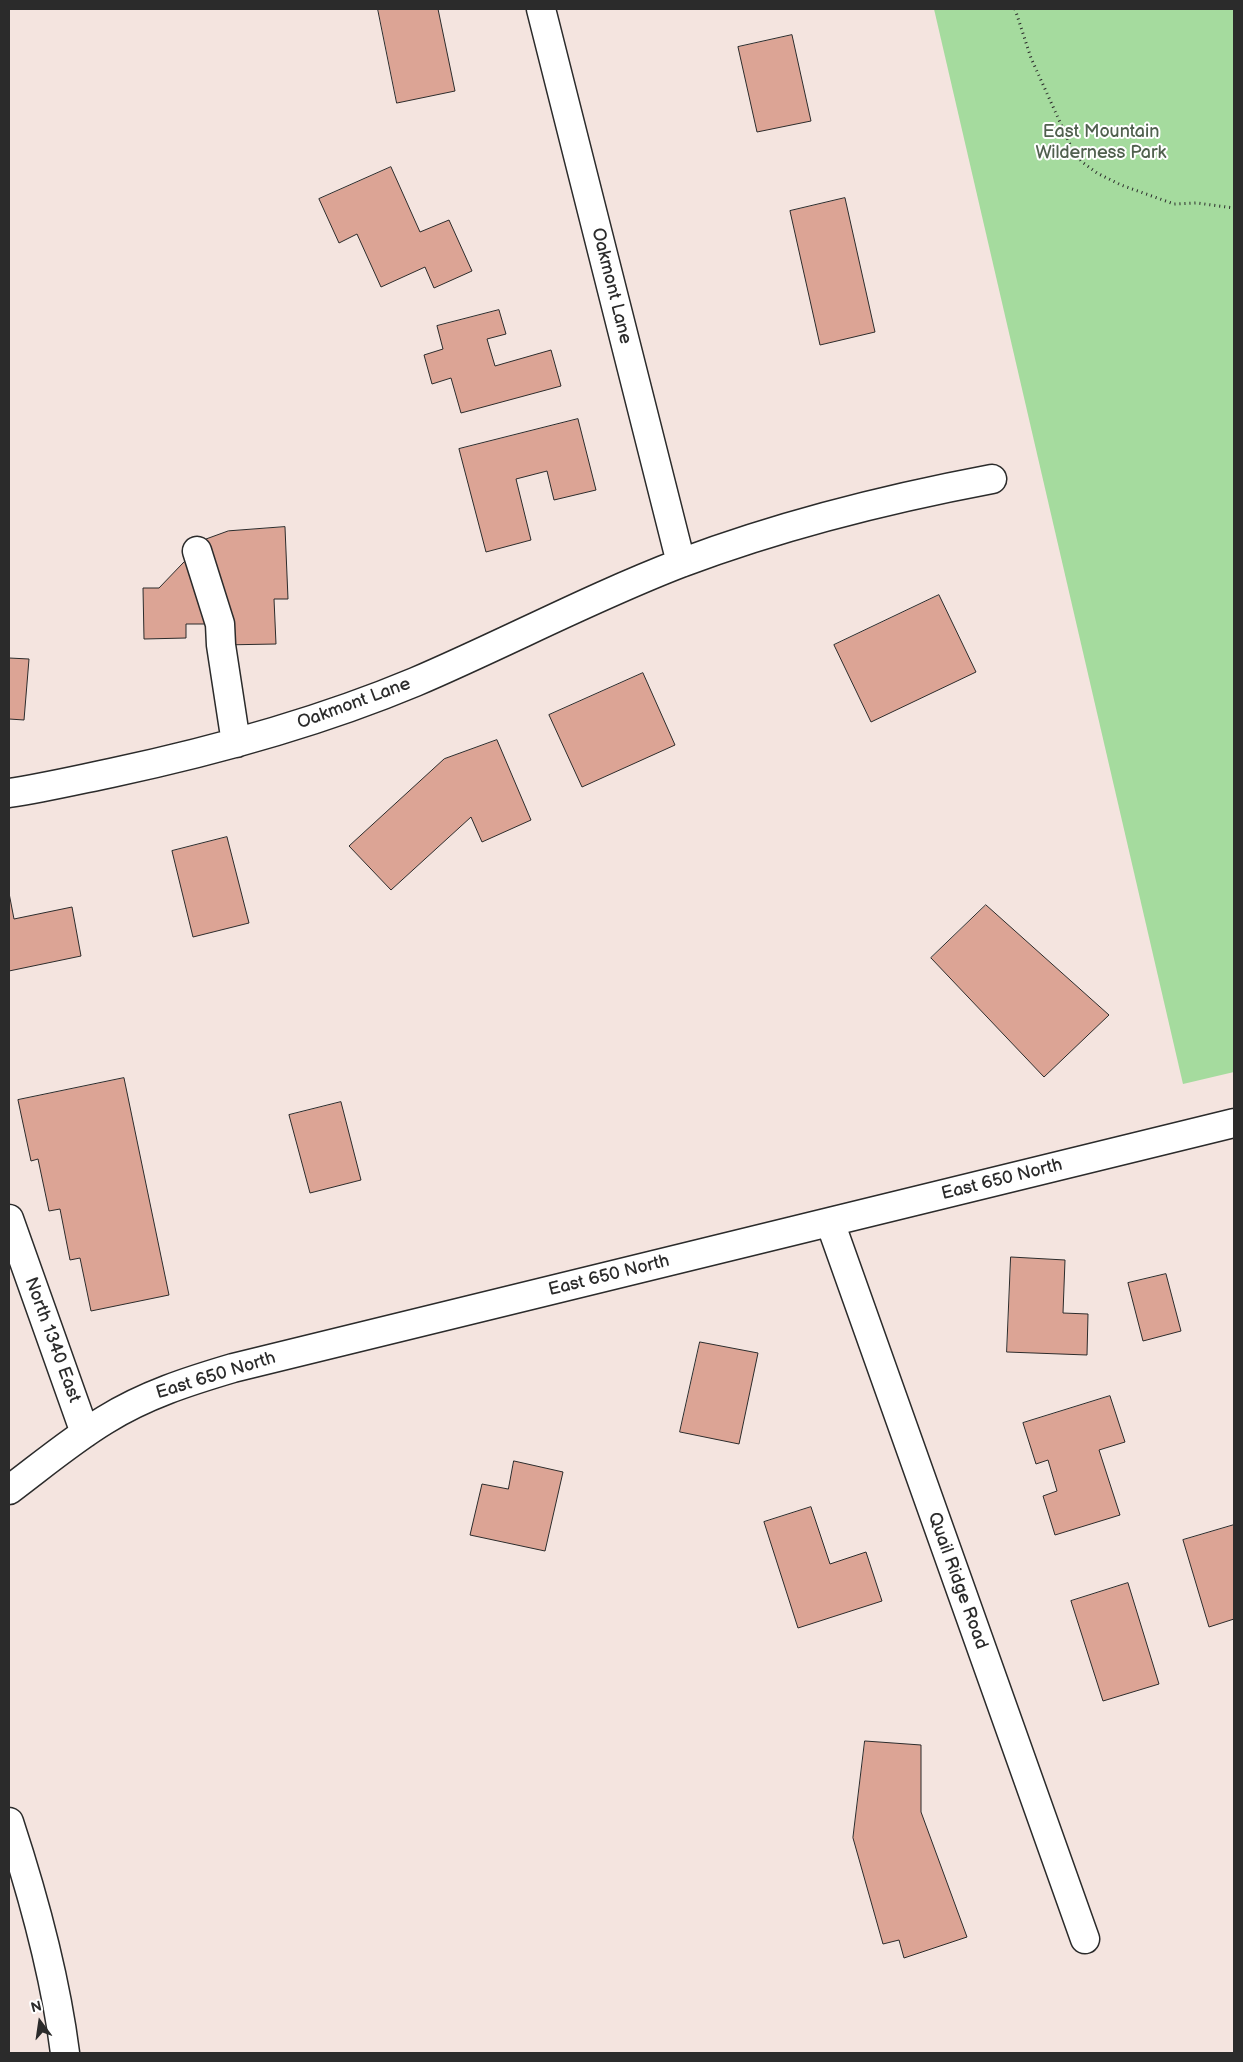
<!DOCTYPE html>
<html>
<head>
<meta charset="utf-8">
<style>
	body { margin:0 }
	#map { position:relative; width:1243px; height:2062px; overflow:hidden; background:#f4e4df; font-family:"Balsamiq Sans",sans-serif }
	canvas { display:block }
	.frame { position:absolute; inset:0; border:10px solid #2b2b2b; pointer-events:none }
	.north { position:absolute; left:15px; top:1997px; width:50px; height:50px; -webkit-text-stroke:4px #fff; paint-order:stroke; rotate:346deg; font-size:14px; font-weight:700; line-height:20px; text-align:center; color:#2b2b2b }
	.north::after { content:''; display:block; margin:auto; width:18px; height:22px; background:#2b2b2b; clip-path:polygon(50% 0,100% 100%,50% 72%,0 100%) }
</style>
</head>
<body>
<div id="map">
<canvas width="1243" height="2062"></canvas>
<div class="frame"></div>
<div class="north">N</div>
</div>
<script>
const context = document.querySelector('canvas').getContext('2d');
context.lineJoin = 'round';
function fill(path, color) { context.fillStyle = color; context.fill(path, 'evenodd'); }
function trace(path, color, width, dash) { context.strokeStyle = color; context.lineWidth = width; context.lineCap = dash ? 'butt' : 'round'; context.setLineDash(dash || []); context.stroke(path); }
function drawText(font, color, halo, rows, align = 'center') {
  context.font = font + ' "Balsamiq Sans",sans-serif'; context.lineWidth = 4; context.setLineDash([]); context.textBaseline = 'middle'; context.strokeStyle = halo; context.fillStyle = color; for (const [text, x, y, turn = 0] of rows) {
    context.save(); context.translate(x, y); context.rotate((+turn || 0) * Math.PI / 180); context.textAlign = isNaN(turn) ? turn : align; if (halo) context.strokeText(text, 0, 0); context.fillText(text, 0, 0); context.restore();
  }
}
fill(new Path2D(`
	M934 9H1234V1072L1183 1084Z`), '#a5db9e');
const building = new Path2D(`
	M378 9H438L455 91 397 103Z
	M792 35 811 121 757 132 738 47Z
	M391 167 420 232 449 220 472 271 434 288 425 267 381 287 357 234 339 243 319 199Z
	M845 198 875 332 820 345 790 211Z
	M499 310 506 334 487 339 495 366 551 350 561 386 461 413 451 378 432 384 424 355 443 349 437 326Z
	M578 419 596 490 554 500 547 471 516 479 531 540 486 552 459 449Z
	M285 527 288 599H274L276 644 221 645 220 624H186V638L144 639 143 588H159L206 539 228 531Z
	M939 595 976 672 871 722 834 645Z
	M9 658 29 659 24 720 9 719Z
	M643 673 675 745 582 787 549 715Z
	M497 740 531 820 482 842 471 817 391 890 349 846 444 759Z
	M227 837 249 923 193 937 172 851Z
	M9 893 14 919 72 907 81 956 9 971Z
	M986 905 1109 1015 1044 1077 931 958Z
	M124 1078 169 1295 91 1311 80 1258 70 1260 60 1209 49 1211 38 1159 31 1161 18 1100Z
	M341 1102 361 1180 310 1193 289 1115Z
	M1011 1257 1065 1260 1063 1313 1088 1314 1087 1355 1007 1352Z
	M1166 1274 1181 1331 1143 1341 1128 1283Z
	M700 1342 758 1353 739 1444 680 1432Z
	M1110 1396 1125 1442 1099 1450 1120 1515 1055 1535 1043 1496 1057 1491 1048 1460 1036 1464 1023 1423Z
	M514 1461 563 1472 545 1551 470 1535 482 1484 508 1489Z
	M811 1507 830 1564 866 1552 882 1601 798 1628 764 1522Z
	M1234 1525V1619L1209 1627 1183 1540Z
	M1128 1583 1159 1684 1103 1701 1071 1601Z
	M865 1741 921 1745V1812L967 1937 904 1958 899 1940 883 1944 853 1838Z`);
fill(building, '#dca495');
trace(building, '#2b2b2b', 1);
const minor = new Path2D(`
	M541 9 681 563
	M197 551 220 624 221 645 236 743
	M9 793C43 788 77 780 111 773 214 751 317 723 415 682 504 644 590 598 681 563 782 525 886 499 992 479
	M9 1219 85 1433
	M830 1222 1085 1939
	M9 1490C41 1466 72 1440 105 1420 145 1395 189 1381 233 1368L1234 1123
	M9 1822C34 1898 55 1974 65 2053`);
trace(minor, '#2b2b2b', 31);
trace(new Path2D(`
	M1015 9 1031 58 1073 151 1082 162 1097 173 1121 185 1174 204 1197 203 1234 208`), '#2b2b2b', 3, [1, 4]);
trace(minor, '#fff', 28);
drawText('18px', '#50604e', '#fff', [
	["East Mountain",1101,132],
	["Wilderness Park",1101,153]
]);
drawText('18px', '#2b2b2b', '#fff', [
	["Oakmont Lane",611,286,76],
	["Oakmont Lane",354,704,-20],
	["East 650 North",1002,1180,-14],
	["East 650 North",609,1276,-14],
	["North 1340 East",52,1340,70],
	["East 650 North",216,1376,-17],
	["Quail Ridge Road",957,1581,70]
]);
</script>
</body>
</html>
